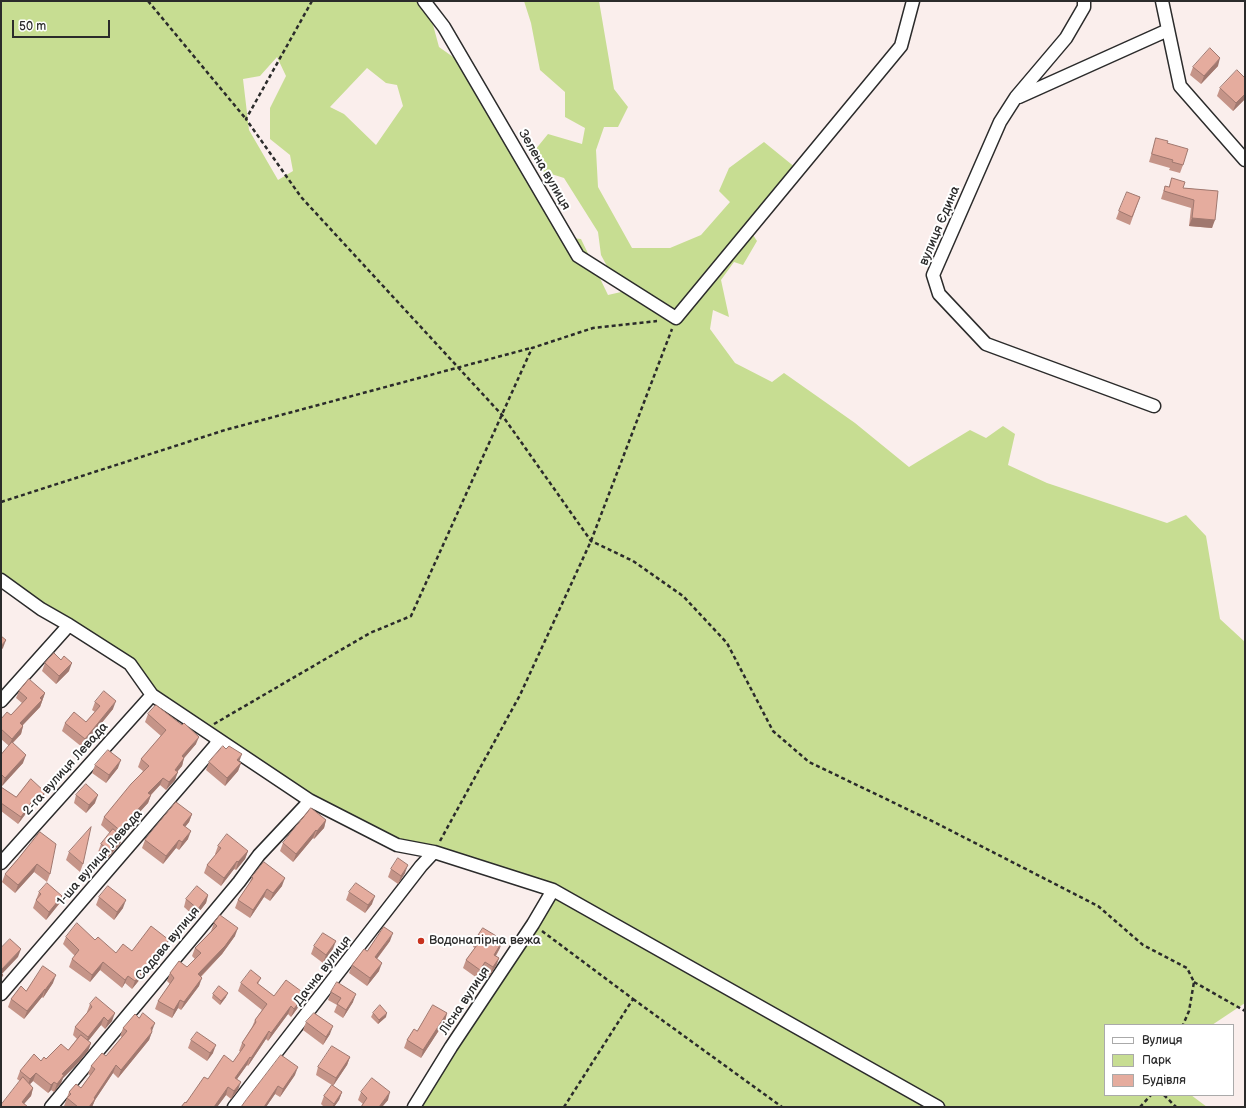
<!DOCTYPE html>
<html>
<head>
<meta charset="utf-8">
<style>
	body { margin:0 }
	#map { position:relative; width:1246px; height:1108px; overflow:hidden; background:#faeeec; font-family:"Balsamiq Sans",sans-serif }
	canvas { display:block }
	.frame { position:absolute; inset:0; border:2px solid #2b2b2b; pointer-events:none }
	.legend { position:absolute; left:1104px; top:1024px; width:130px; height:72px; box-sizing:border-box; background:#fff; border:1px solid #aaa; margin:0; padding:5px 7px; list-style:none; font-size:12px; color:#2b2b2b }
	.legend li { display:flex; align-items:center; gap:8px; height:20px }
	.legend b { width:20px; border:1px solid #aaa }
	.scale { position:absolute; left:12px; top:20px; width:98px; height:18px; box-sizing:border-box; border:2px solid #2b2b2b; border-top:0; padding-left:5px; font-size:12px; line-height:14px; white-space:nowrap; color:#2b2b2b; -webkit-text-stroke:3px #fff; paint-order:stroke }
</style>
</head>
<body>
<div id="map">
<canvas width="1246" height="1108"></canvas>
<div class="frame"></div>
<ul class="legend">
<li><b style="height:5px;background:#fff"></b>Вулиця</li>
<li><b style="height:11px;background:#c7dd92"></b>Парк</li>
<li><b style="height:11px;background:#e5ac9e"></b>Будівля</li>
</ul>
<div class="scale">50 m</div>
</div>
<script>
const context = document.querySelector('canvas').getContext('2d');
context.lineJoin = 'round';
function fill(path, color) { context.fillStyle = color; context.fill(path, 'evenodd'); }
function trace(path, color, width, dash) { context.strokeStyle = color; context.lineWidth = width; context.lineCap = dash ? 'butt' : 'round'; context.setLineDash(dash || []); context.stroke(path); }
function drawText(font, color, halo, rows, align = 'center') {
  context.font = font + ' "Balsamiq Sans",sans-serif'; context.lineWidth = 4; context.setLineDash([]); context.textBaseline = 'middle'; context.strokeStyle = halo; context.fillStyle = color; for (const [text, x, y, turn = 0] of rows) {
    context.save(); context.translate(x, y); context.rotate((+turn || 0) * Math.PI / 180); context.textAlign = isNaN(turn) ? turn : align; if (halo) context.strokeText(text, 0, 0); context.fillText(text, 0, 0); context.restore();
  }
}
fill(new Path2D(`
	M1 1H420L429 10 439 47 470 69 571 238 581 239 608 295 621 292 601 255 598 232 564 178 542 171 535 150 548 134 582 144 585 128 565 117V92L540 70 531 23 524 1H599L614 89 628 107 618 127H604L596 150 598 187 632 248H670L701 235 730 202 719 191 729 168 764 142 796 168 747 226 757 241 743 265 734 262 721 280 729 317 713 310 710 329 735 363 772 382 784 373 855 423 909 467 970 430 986 438 1003 426 1015 434 1008 465 1047 483 1167 523 1186 515 1206 536 1220 619 1245 642V1003L1212 1025H1105V1095H1191L1207 1107H414L553 890 397 845 309 800 177 713 130 664 1 580ZM277 57 286 76 270 108V139L290 155 293 171 278 180 249 130 243 79 260 76ZM367 68 386 83 397 85 403 106 376 145 344 114 330 107Z`), '#c7dd92');
const minor = new Path2D(`
	M424 1 444 27 578 256 676 318 901 46 913 1
	M1084 1V7L1066 38 1016 97 1000 122 933 275 939 294 986 344 1154 406
	M1162 1 1180 86 1245 160
	M1019 97 1168 30
	M1 580 41 609 69 625 130 664 152 695 309 800 397 845 434 852 553 890 938 1107
	M1 701 69 625
	M1 863 152 695
	M1 994 215 746 218 739
	M51 1107 239 882 259 855 306 805 309 800
	M234 1107 421 866 434 852
	M414 1107 451 1047 533 924 553 890`);
trace(minor, '#2b2b2b', 15);
trace(new Path2D(`
	M148 1 246 119
	M312 1 246 119 301 197 502 415 591 541 633 561 683 596 727 643 773 731 809 762 936 823 1098 906 1143 945 1187 968 1194 982 1189 1011 1183 1025
	M1 502 225 430 531 348
	M214 724 370 633 411 616 532 348 593 328 657 321
	M440 841 520 695 591 541 672 329
	M542 931 633 999 564 1107
	M1194 982 1245 1011
	M633 999 782 1107
	M1164 1095 1176 1107
	M1140 1107 1151 1095`), '#2b2b2b', 2.5, [4, 3]);
trace(minor, '#fff', 12);
fill(new Path2D(`
	M1218 66 1201 84 1190 75 1193 67Z
	M1220 88 1245 99 1233 111 1217 96Z
	M1156 138 1167 143 1183 165 1180 173 1169 170 1170 168 1149 162Z
	M1172 178 1183 188 1218 191 1212 228 1189 226 1191 208 1161 199 1165 186 1169 187Z
	M1140 197 1130 225 1116 219 1119 211Z
	M45 663 69 671 56 684 42 671Z
	M19 691 45 693 40 707 23 725V726L21 734 13 743 23 763 2 786 1 785V755L9 746 1 739V719L11 715 22 703 16 698Z
	M95 702 113 709 82 747 62 731 65 723 86 722 95 712 92 710Z
	M148 714 196 744 184 758 182 766 177 772 175 780 166 790 160 785 151 795 148 803 133 819 131 827 122 838 120 844 107 859 98 852 101 844 110 833 101 825 104 817 143 771 138 767 141 759 161 736 145 722Z
	M209 762H239L241 763 238 771 225 786 206 770Z
	M95 765 118 768 106 783 92 773Z
	M31 779 43 799 36 806 33 804 18 824 1 811V787L16 797Z
	M76 795 95 803 86 813 74 803Z
	M192 814 189 822 185 827 188 839 179 850 176 848 163 864 142 848 145 840Z
	M326 820 324 828 314 839 313 838 293 862 280 851 283 843Z
	M40 832 50 874 47 882 34 872 15 893 2 882 5 874 18 859Z
	M218 846 248 851 245 859 236 870 234 869 221 886 204 873 207 865 216 855 215 854Z
	M69 852 83 864 80 872 66 860Z
	M391 869 405 873 398 884 388 877Z
	M252 877 282 886 270 901 264 897 250 918 235 908 238 900 249 884Z
	M39 892 62 896 59 904 46 920 33 908Z
	M349 892 372 904 365 913 346 900Z
	M208 895 206 903 195 917 184 907 186 899Z
	M99 897 123 908 114 920 96 905Z
	M214 923 235 936 222 954 201 977 199 986 181 1010 178 1008 172 1018 155 1009 158 1001 170 984 167 981 170 973 187 967 195 959 192 956 195 948 211 931Z
	M66 937 95 940 116 953 166 947 132 989 125 983 122 988 100 970 90 982 69 967 72 959 75 956 63 944Z
	M476 939 500 948 496 956 499 958 496 966 490 975 482 970 477 978 463 968 466 960 475 948 473 947Z
	M390 941 377 959 379 971 367 986 349 973 352 965 367 951Z
	M314 946 333 949 323 963 311 954Z
	M261 978 258 984 274 996 302 1002 291 1017 288 1014 268 1041 266 1039 248 1066 247 1065 237 1079 238 1090 231 1099 226 1095 217 1107H181L208 1079 233 1062 241 1052 239 1051 242 1043 252 1027 255 1020 262 1010 238 991 241 983Z
	M53 983 43 998 42 997 24 1019 8 1007 11 999Z
	M331 992 353 1002 343 1018 334 1012 337 1005 328 1000Z
	M213 994 226 997 220 1005 212 998Z
	M90 1004 112 1021 105 1029 101 1025 88 1041 91 1043 88 1051 77 1064 63 1078 61 1083 54 1092 51 1090 48 1093 33 1081 30 1084 33 1088 31 1096 24 1104 1 1107 20 1081 17 1079 20 1071 41 1061 46 1059 68 1050 77 1039 73 1035 75 1027 87 1013V1012Z
	M373 1013 386 1017 378 1024 371 1017Z
	M447 1013 445 1021 421 1058 404 1048 407 1040 417 1031Z
	M139 1018 152 1031 149 1040 118 1078 113 1073 95 1100 92 1107H65L64 1106 69 1092 81 1088 90 1075 88 1074 91 1066 106 1056 122 1037 120 1036 123 1028Z
	M306 1022 330 1034 323 1045 303 1030Z
	M191 1040 213 1053 207 1061 188 1048Z
	M350 1057 347 1065 333 1086 342 1092 339 1100 334 1107H324L321 1104 324 1096 332 1085 316 1075 318 1067Z
	M295 1075 280 1097 275 1094 266 1107H241Z
	M361 1092 388 1100 382 1107H361L363 1104 358 1100Z`), '#c59488');
fill(new Path2D(`
	M1220 58 1218 66 1201 84 1204 76Z
	M1245 94V99L1233 111 1236 103Z
	M1192 218 1215 220 1212 228 1189 226Z
	M6 640 3 648 1 651V646Z
	M72 663 69 671 56 684 59 676Z
	M45 693 40 707 17 731 20 723Z
	M116 701 113 709 82 747 85 739Z
	M23 726 21 734 9 746 12 739Z
	M199 737 196 744 179 764 182 756Z
	M242 754 239 762 237 760Z
	M26 755 23 763 2 786 5 778Z
	M184 758 182 766 172 778 175 770Z
	M121 760 118 768 106 783 109 775Z
	M241 763 238 771 225 786 227 778Z
	M178 772 175 780 166 790 169 782Z
	M163 778 160 785 145 801 148 793Z
	M45 792 43 799 36 806 38 800Z
	M98 795 95 803 86 813 89 805Z
	M151 795 148 803 128 825 131 817Z
	M35 797 33 804 18 824 21 817Z
	M192 814 189 822 180 833 183 825Z
	M134 819 131 827 122 838 120 844 107 859 110 851 121 838 123 833Z
	M326 820 324 828 314 839 317 831Z
	M316 830 313 838 293 862 296 854Z
	M191 831 188 839 179 850 182 842Z
	M179 840 176 848 163 864 166 856Z
	M248 851 245 859 236 870 238 862Z
	M237 861 234 869 221 886 224 878Z
	M37 864 34 872 15 893 18 885Z
	M408 865 405 873 398 884 401 876Z
	M285 878 282 886 270 901 273 893Z
	M267 889 264 897 250 918 253 910Z
	M208 895 206 903 195 917 198 909Z
	M62 896 59 904 46 920 49 912Z
	M375 896 372 904 365 913 368 905Z
	M126 900 123 908 114 920 117 912Z
	M238 928 235 936 222 954 195 982 198 974Z
	M393 933 390 941 372 965 375 957Z
	M169 940 166 947 132 989 135 981Z
	M503 940 500 948 491 963 494 955Z
	M336 941 333 949 323 963 326 955Z
	M21 949 18 957 1 975V970Z
	M499 958 496 966 490 975 493 967Z
	M103 962 100 970 90 982 92 975Z
	M485 962 482 970 477 978 480 970Z
	M382 963 379 971 367 986 370 978Z
	M56 975 53 983 43 998 45 990Z
	M128 976 125 983 122 988 125 980Z
	M202 978 199 986 181 1010 184 1002Z
	M45 989 42 997 24 1019 27 1011Z
	M228 993 226 997 220 1005 221 1001Z
	M305 994 302 1002 291 1017 294 1009Z
	M356 994 353 1002 343 1018 346 1010Z
	M180 1000 178 1008 172 1018 174 1010Z
	M291 1006 288 1014 268 1041 271 1033Z
	M115 1013 112 1021 105 1029 108 1021Z
	M387 1013 386 1017 378 1024 379 1020Z
	M447 1013 445 1021 421 1058 423 1050Z
	M104 1017 101 1025 85 1045 88 1037Z
	M155 1023 152 1031 151 1028Z
	M333 1026 330 1034 323 1045 326 1037Z
	M269 1031 266 1039 248 1066 251 1058Z
	M152 1032 149 1040 118 1078 121 1070Z
	M91 1043 88 1051 77 1064 63 1078 61 1083 54 1092 57 1084 62 1074Z
	M216 1045 213 1053 207 1061 210 1053Z
	M250 1057 247 1065 232 1086 235 1078Z
	M350 1057 347 1065 333 1086 336 1078Z
	M116 1065 113 1073 95 1100 92 1107H89L94 1098Z
	M298 1067 295 1075 280 1097 283 1089Z
	M36 1073 33 1081 27 1087 30 1079Z
	M54 1082 51 1090 48 1093 51 1085Z
	M241 1082 238 1090 231 1099 234 1091Z
	M278 1086 275 1094 266 1107H264Z
	M228 1087 226 1095 217 1107H214Z
	M33 1088 31 1096 21 1107 22 1102Z
	M342 1092 339 1100 334 1107H332Z
	M390 1092 388 1100 382 1107H379Z`), '#a0786f');
const building = new Path2D(`
	M1210 48 1220 58 1204 76 1193 67Z
	M1237 70 1245 78V94L1236 103 1220 88Z
	M1156 138 1168 141 1167 143 1188 149 1183 165 1172 162 1173 160 1152 154Z
	M1172 178 1185 182 1183 188 1218 191 1215 220 1192 218 1194 200 1164 191 1165 186 1169 187Z
	M1127 192 1140 197 1132 217 1119 211Z
	M1 636 6 640 1 646Z
	M54 653 61 660 64 656 72 663 59 676 45 663Z
	M29 679 45 693 40 698 42 700 20 723 23 726 12 739 1 729V719L7 712 11 715 27 698 19 691Z
	M104 691 116 701 85 739 65 723 74 712 86 722 100 706 95 702Z
	M156 705 182 725 184 723 199 737 182 756 184 758 175 770 178 772 169 782 163 778 148 793 151 795 131 817 134 819 123 833 104 817 131 784 149 766 141 759 166 730 148 714Z
	M12 742 26 755 5 778 1 774V755Z
	M223 746 226 749 229 746 242 754 237 760 241 763 227 778 209 762Z
	M108 750 121 760 109 775 95 765Z
	M31 779 45 792 38 800 35 797 21 817 1 803V787L16 797Z
	M86 784 98 795 89 805 76 795Z
	M176 802 192 814 183 825 191 831 182 842 179 840 166 856 145 840Z
	M311 808 326 820 317 831 316 830 296 854 283 843Z
	M91 827 83 864 69 852Z
	M113 829 122 836 110 851 101 844Z
	M40 832 56 844 50 874 37 864 18 885 5 874 18 859Z
	M227 834 248 851 238 862 237 861 224 878 207 865 221 848 218 846Z
	M398 858 408 865 401 876 391 869Z
	M264 862 285 878 273 893 267 889 253 910 238 900 253 878 252 877Z
	M47 883 62 896 49 912 36 900 41 894 39 892Z
	M356 883 375 896 368 905 349 892Z
	M108 886 126 900 117 912 99 897Z
	M197 886 208 895 198 909 186 899Z
	M220 915 238 928 225 946 198 974 202 978 184 1002 180 1000 174 1010 158 1001 174 978 170 973 179 961 187 967 201 953 195 948 217 926 214 923Z
	M77 923 95 940 98 937 116 953 123 944 132 951 151 926 169 940 135 981 128 976 125 980 103 962 92 975 72 959 79 950 66 937Z
	M384 927 393 933 375 957 382 963 370 978 352 965 364 949 367 951Z
	M483 928 503 940 494 955 499 958 493 967 485 962 480 970 466 960 480 941 476 939Z
	M323 933 336 941 326 955 314 946Z
	M10 939 21 949 1 970V948Z
	M43 966 56 975 45 990V989L27 1011 11 999 21 986 26 991Z
	M251 970 261 978 257 983 274 996 286 980 305 994 294 1009 291 1006 271 1033 269 1031 251 1058 250 1057 235 1078 241 1082 234 1091 228 1087 214 1107H181L185 1102 186 1103 204 1077 208 1079 224 1055 233 1062 245 1045 242 1043 256 1022 255 1020 267 1004 241 983Z
	M1 973 3 975 1 978Z
	M337 982 356 994 346 1010 337 1004 341 998 331 992Z
	M219 986 228 993 221 1001 213 994Z
	M96 997 115 1013 108 1021 104 1017 88 1037 75 1027 92 1007 90 1004Z
	M380 1005 387 1013 379 1020 373 1013Z
	M433 1005 447 1013 423 1050 407 1040 414 1029 417 1031Z
	M143 1013 155 1023 151 1028 152 1032 121 1070 116 1065 94 1098 95 1099 89 1107H78L67 1098 71 1094 69 1092 76 1084 81 1088 95 1069 91 1066 102 1053 106 1056 127 1031 123 1028 135 1014 139 1018Z
	M314 1013 333 1026 326 1037 306 1022Z
	M197 1032 216 1045 210 1053 191 1040Z
	M81 1035 91 1043 80 1056 62 1074 64 1075 57 1084 54 1082 51 1085 36 1073 30 1079 20 1071 34 1054 41 1061 44 1057 46 1059 61 1044 68 1050Z
	M332 1046 350 1057 336 1078 318 1067Z
	M281 1055 298 1067 283 1089 278 1086 264 1107H241L246 1100Z
	M23 1077 33 1088 22 1102 28 1107H1V1105Z
	M372 1078 390 1092 379 1107H361L367 1098 361 1092Z
	M332 1085 342 1092 334 1104 324 1096Z`);
fill(building, '#e5ac9e');
trace(building, '#a0786f', 1);
for (const [x, y, r, color] of [
	[421,941,4,"#c8321e"]
]) { const dot = new Path2D(); dot.arc(x, y, r, 0, 2 * Math.PI); context.fillStyle = color; context.fill(dot); trace(dot, '#fff', 1.5); }
drawText('13px', '#2b2b2b', '#fff', [
	["Зелена вулиця",544,170,60],
	["вулиця Єдина",940,226,-67],
	["2-га вулиця Левада",66,769,-48],
	["1-ша вулиця Левада",100,858,-49],
	["Садова вулиця",168,944,-50],
	["Дачна вулиця",323,971,-52],
	["Лісна вулиця",465,1001,-56]
]);
drawText('13px', '#2b2b2b', '#fff', [
	["Водонапірна вежа",429,941]
], 'left');
</script>
</body>
</html>
